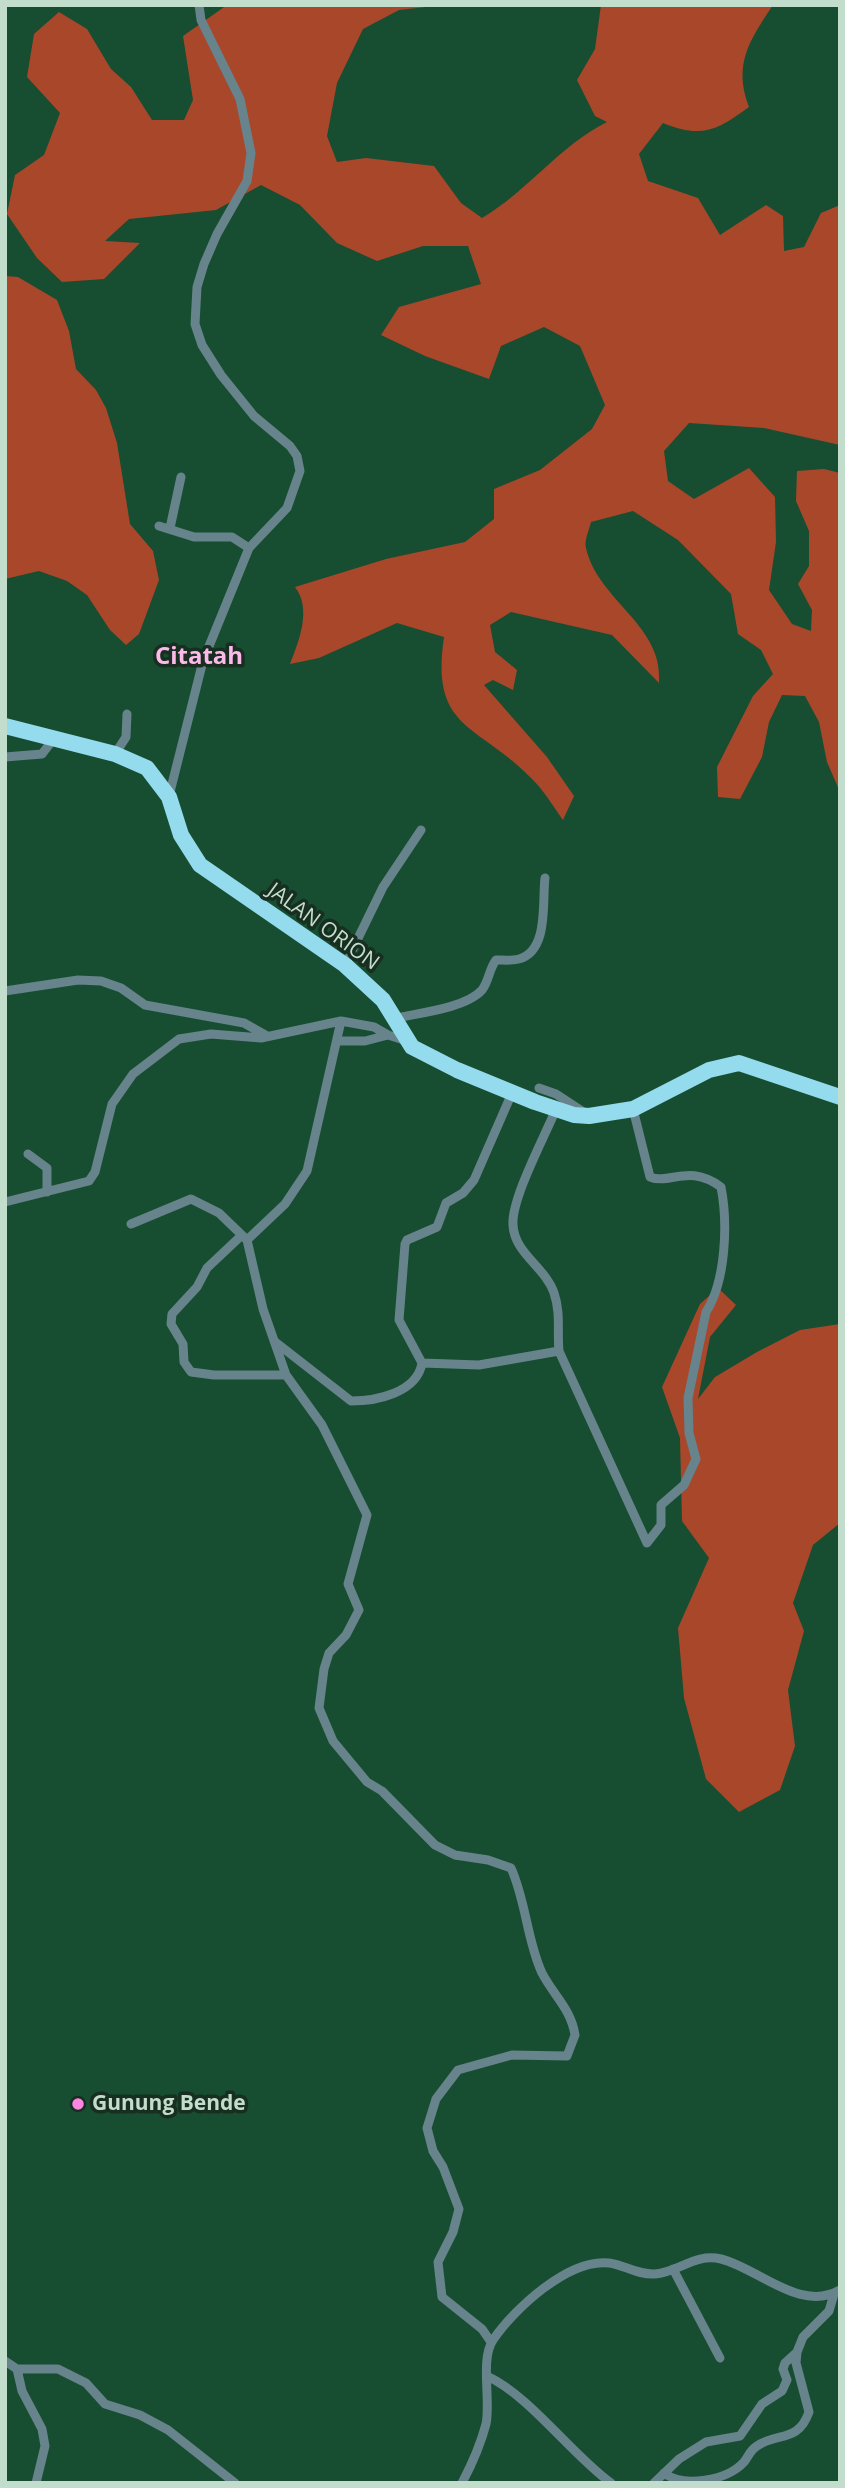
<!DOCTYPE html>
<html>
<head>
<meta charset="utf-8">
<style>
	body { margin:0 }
	#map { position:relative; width:845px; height:2488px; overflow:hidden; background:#174d31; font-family:"Open Sans",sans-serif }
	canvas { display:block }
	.frame { position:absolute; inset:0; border:7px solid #c2ddcb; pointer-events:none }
</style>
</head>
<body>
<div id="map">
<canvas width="845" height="2488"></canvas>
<div class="frame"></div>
</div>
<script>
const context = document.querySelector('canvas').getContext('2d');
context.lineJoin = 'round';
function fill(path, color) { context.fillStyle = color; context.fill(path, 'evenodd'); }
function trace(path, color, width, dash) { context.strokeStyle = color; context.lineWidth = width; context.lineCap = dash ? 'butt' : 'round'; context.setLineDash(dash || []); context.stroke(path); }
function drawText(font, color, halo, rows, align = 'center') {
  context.font = font + ' "Open Sans",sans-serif'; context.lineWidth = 7; context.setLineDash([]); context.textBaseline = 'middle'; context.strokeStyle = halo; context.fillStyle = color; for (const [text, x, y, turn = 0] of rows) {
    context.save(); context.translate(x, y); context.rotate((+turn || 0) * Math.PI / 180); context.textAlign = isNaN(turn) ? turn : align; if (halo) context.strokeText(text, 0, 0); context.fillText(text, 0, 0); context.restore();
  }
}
fill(new Path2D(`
	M227 5H444L399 10 363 29 337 83 327 136 337 162 366 158 434 166 461 203 482 218C528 191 559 146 607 122L595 116 577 80 595 49 601 5H773C749 41 733 65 749 107 718 130 701 139 663 123L639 154 648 181 698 198 720 235 766 205 783 216 784 251 804 247 821 213 840 205V445L764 428 689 423 664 451 668 481 694 499 749 468 775 497 776 542 769 590 792 624 811 631 812 610 798 584 809 566V531L796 501 797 471 824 469 840 473V792L827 762 819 722 805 696 782 695 769 722 762 757 740 799 718 797 717 767 753 696 773 674 761 650 738 634 731 594 678 540 633 511 591 522C589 530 584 541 586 548 598 601 664 625 659 683L612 635 511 612 490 625 495 652 517 670 513 690 493 680 484 685 547 757 574 796 563 820C553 806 543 789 530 777 477 723 430 730 444 637L397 623 319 658 290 664C299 641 312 609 295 587L386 559 465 542 494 519V489L540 470 592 429 605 405 580 346 544 327 501 346 489 379 425 356 381 335 399 307 481 284 468 246H423L377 261 337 243 300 205 261 185 216 210 129 219 105 241 140 243 104 279 62 282 37 258 7 214 15 175 44 155 60 113 27 77 34 34 59 12 87 29 111 69 131 87 152 120H184L193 100 183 36Z
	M5 276 18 277 57 300 69 331 76 369 96 390 106 408 117 443 130 524 153 551 159 580 139 634 126 645 110 630 87 595 67 581 39 571 5 579Z
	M718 1288 736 1305 710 1337 698 1399 715 1377 757 1352 800 1330 840 1324V1523L813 1545 793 1603 804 1631 788 1690 795 1746 780 1790 739 1812 706 1779 684 1698 678 1628 709 1558 682 1521 680 1438 662 1387 700 1304Z`), '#a9472b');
trace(new Path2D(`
	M159 526 194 537H232L249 548
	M170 528 181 477
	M115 754 126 737 127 714
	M5 757 42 754 55 737
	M169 796 203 661 249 548 287 508 300 471 297 456 290 446 254 416 221 375 202 345 195 324 197 287 204 264 217 234 247 181 251 153 240 99 201 20 199 5
	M345 965 383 887 421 830
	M5 991 78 980 101 981 121 988 145 1005 244 1023 267 1036
	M396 1018C419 1013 466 1008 482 990 489 981 489 969 496 960 503 960 511 961 519 959 549 951 542 902 545 878
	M341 1021 307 1171 285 1204 247 1240 263 1309 286 1375 322 1425 367 1515 348 1584 359 1610 346 1635 329 1653 324 1669 319 1708 333 1741 367 1782 382 1791 435 1845 455 1855 488 1860 511 1868C526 1901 527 1941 542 1973 554 1996 571 2009 575 2035L567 2056 512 2055 458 2070 436 2099 427 2128 433 2151 443 2167 459 2209 453 2232 438 2262 442 2297 482 2329 491 2342
	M337 1041H365L388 1035 407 1041
	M539 1088 556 1094 585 1113
	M556 1109C545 1136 511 1199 513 1225 514 1253 546 1268 554 1293 561 1313 557 1332 559 1351L647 1543 661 1525V1505L684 1485 696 1459 689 1433 688 1398 706 1312C726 1281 728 1223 721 1187 689 1163 670 1185 650 1177L633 1109
	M28 1154 47 1168V1192
	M5 1202 89 1181 95 1172 112 1104 133 1074 179 1039 211 1034 261 1038 341 1021 374 1027 388 1035
	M131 1224 191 1199 219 1213 246 1239
	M242 1235 207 1268 197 1287 172 1314 171 1324 183 1344 184 1362 191 1372 214 1375H286
	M274 1341 351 1401C376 1401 417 1393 422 1363L399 1320 405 1244 407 1240 437 1227 446 1203 463 1193 474 1180 512 1093
	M422 1363 479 1365 559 1351
	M673 2269 720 2358
	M5 2361 17 2369H58L86 2383 105 2404 140 2415 168 2430 235 2483
	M17 2369 22 2391 42 2429 45 2446 36 2483
	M487 2376C530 2396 571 2454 611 2483
	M664 2473C683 2488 727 2481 744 2462 749 2456 750 2450 757 2446 778 2432 798 2443 809 2412L796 2363 797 2352
	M462 2483C471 2466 481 2443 486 2424 491 2401 480 2359 493 2340 514 2309 569 2258 609 2263 625 2265 637 2275 655 2274 679 2272 695 2253 721 2259 758 2268 800 2313 840 2290
	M654 2483 679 2459 706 2442 740 2436 762 2404 782 2391 787 2380 783 2369 785 2363 797 2352 803 2337 829 2311 834 2294`), '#67838b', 9);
trace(new Path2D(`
	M5 726 115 754 147 768 169 797 181 835 200 865 345 965 383 1000 412 1047 457 1070 535 1102 574 1115 589 1116 633 1109 709 1070 739 1063 840 1097`), '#94dbee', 16);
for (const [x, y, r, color] of [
	[78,2104,7,"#fd86e2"]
]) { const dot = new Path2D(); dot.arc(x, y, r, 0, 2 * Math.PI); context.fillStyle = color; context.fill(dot); trace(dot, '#182e20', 2.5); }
drawText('21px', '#c2ddcb', '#182e20', [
	["JALAN ORION",323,927,36]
]);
drawText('bold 21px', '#c2ddcb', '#182e20', [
	["Gunung Bende",92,2104]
], 'left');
drawText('bold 24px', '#fcb9ea', '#182e20', [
	["Citatah",199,657]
]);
</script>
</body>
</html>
